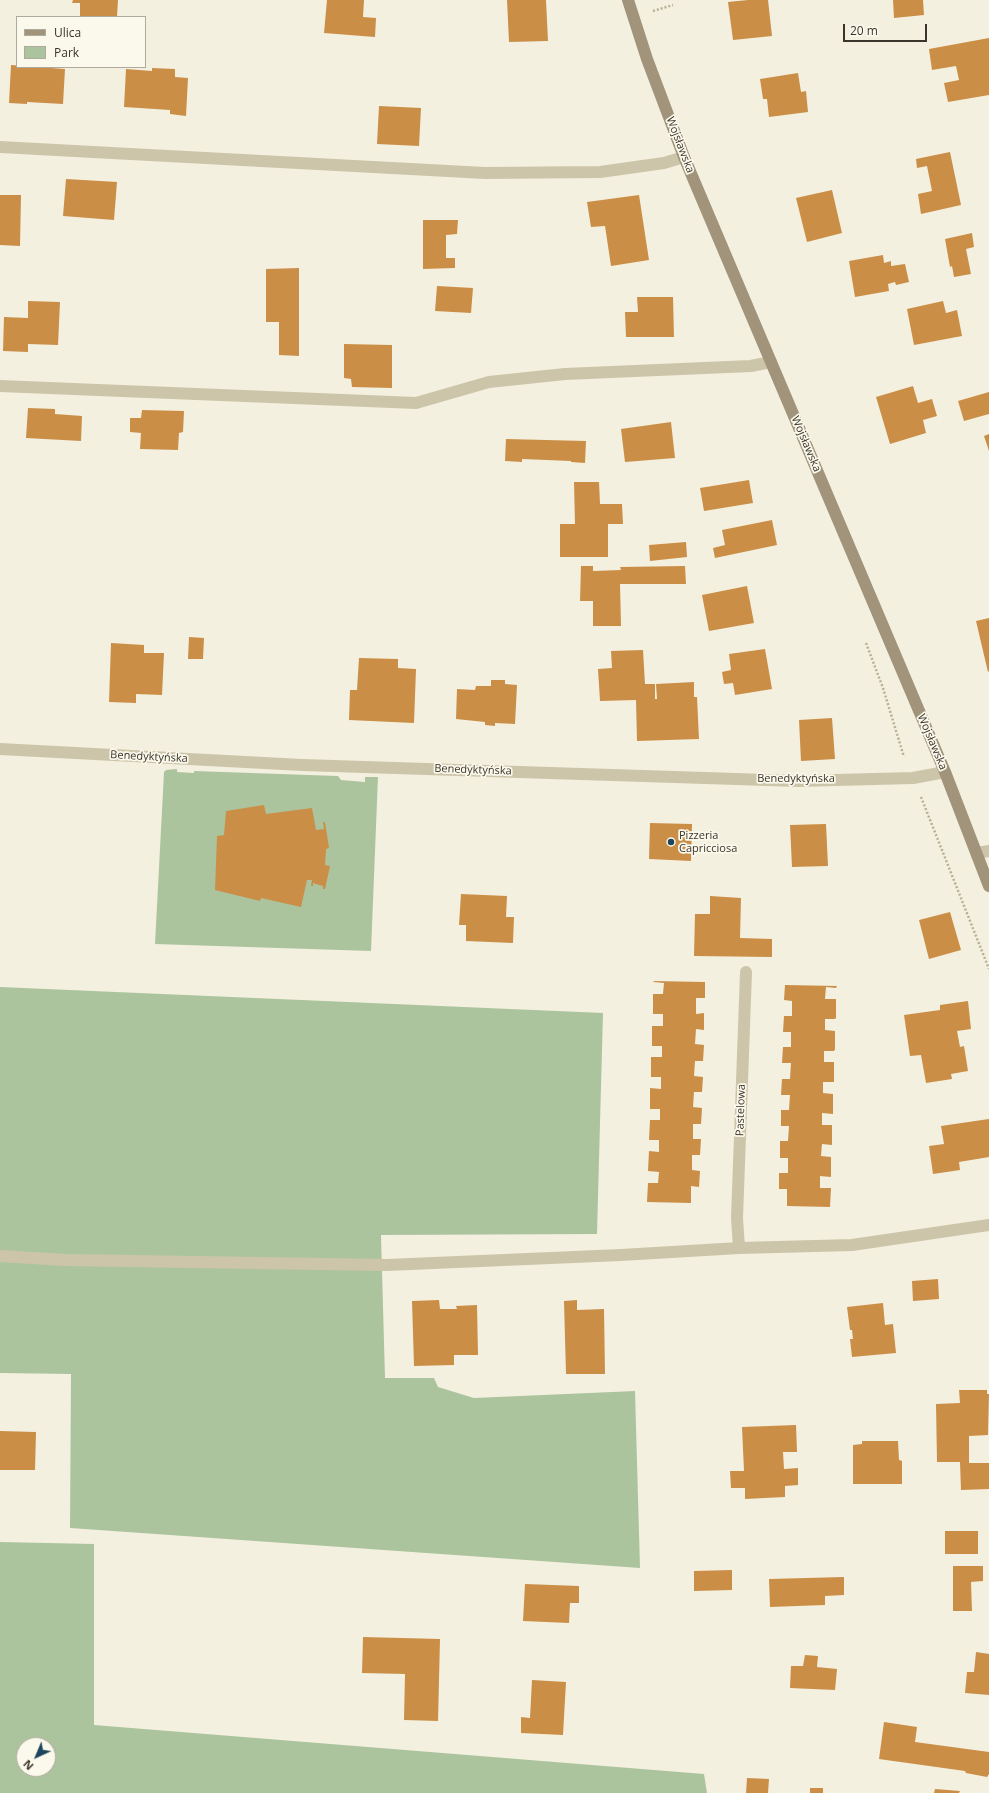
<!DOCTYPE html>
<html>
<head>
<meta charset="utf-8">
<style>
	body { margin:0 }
	#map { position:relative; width:989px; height:1793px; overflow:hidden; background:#f4f0df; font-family:"Open Sans",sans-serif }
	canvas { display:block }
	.legend { position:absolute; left:16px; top:16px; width:130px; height:52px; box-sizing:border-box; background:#fbf9ec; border:1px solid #aeaa9e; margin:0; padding:5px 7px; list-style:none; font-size:12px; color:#3a342a }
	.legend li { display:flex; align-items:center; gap:8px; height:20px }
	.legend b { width:20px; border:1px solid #aeaa9e }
	.north { position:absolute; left:16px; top:1737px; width:40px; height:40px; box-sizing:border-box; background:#fbf9ec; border:1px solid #aeaa9e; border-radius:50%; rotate:224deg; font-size:11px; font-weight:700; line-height:16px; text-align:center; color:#3a342a }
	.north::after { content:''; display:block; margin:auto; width:14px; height:18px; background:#1d465e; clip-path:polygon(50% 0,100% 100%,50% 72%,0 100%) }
	.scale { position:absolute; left:843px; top:24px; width:84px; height:18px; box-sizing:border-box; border:2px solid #3a342a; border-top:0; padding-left:5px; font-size:12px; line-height:14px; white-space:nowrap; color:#3a342a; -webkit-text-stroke:3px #fbf9ec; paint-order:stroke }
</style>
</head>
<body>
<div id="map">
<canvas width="989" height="1793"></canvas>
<ul class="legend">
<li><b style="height:5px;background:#a1947b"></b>Ulica</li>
<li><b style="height:11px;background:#acc49e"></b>Park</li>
</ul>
<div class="north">N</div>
<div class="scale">20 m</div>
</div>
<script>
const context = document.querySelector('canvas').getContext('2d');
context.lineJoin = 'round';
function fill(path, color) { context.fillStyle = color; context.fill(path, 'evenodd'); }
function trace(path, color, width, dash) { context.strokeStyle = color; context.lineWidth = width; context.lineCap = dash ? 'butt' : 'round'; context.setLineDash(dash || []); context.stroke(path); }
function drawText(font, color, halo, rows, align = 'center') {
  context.font = font + ' "Open Sans",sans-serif'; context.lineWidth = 3.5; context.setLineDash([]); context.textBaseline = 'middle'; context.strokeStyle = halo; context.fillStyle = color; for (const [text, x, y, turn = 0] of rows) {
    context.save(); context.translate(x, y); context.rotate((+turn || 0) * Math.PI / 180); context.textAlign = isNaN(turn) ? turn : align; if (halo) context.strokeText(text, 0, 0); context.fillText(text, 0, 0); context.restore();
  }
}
fill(new Path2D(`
	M177 769V772L194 773V771L338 776 341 780 365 782V777H378L371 951 155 944 164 772 166 770Z
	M0 987 603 1013 597 1234 381 1235 385 1378H434L438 1387 474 1398 635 1391 640 1568 70 1528 71 1374 0 1373Z
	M0 1542 94 1544V1725L704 1774 707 1793H0ZM24 1745H48V1769H24Z`), '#acc49e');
fill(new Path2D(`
	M73 0H118L117 17H80V3H72Z
	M327 0H364L363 17 376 18 375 37 324 33Z
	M507 0H546L548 41 509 42Z
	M748 0H768L772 36 733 40 728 2Z
	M893 0H923L924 15 894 18Z
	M989 38V95L948 102 944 83 959 80 956 66 932 70 929 49Z
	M11 65 65 69 63 104 27 102V104L9 103Z
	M152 68 175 69V77L188 78 186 116 170 114V110L124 107 126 69 152 71Z
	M798 73 801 92 806 91 808 112 769 117 767 99H763L760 79Z
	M379 106 421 108 419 146 377 144Z
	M950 152 961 205 921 214 918 194 932 191 927 166 917 168 916 159Z
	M66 179 117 182 114 220 63 216Z
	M832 190 842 233 807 242 796 198Z
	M0 195H21L20 246 0 245Z
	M639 195 649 260 611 266 605 226 591 227 587 202Z
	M423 220H458L457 234 446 235V258H455V268L423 269Z
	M972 233 974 247 966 249 971 274 954 277 952 266 950 267 945 239Z
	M883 255 884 263 891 261V266L905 264 909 282 896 285 895 282 888 284 889 291 855 297 849 261Z
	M299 268V356L279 355V322H266V269Z
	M437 286 473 288 471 313 435 311Z
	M637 297H673L674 337H626L625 312H638Z
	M28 301 60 302 58 345 28 344V352L3 351 4 317 28 318Z
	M943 301 946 313 957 310 962 336 914 345 907 309Z
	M344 344 392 345V388L352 387 351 379 344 378Z
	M913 386 918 403 932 399 937 416 923 420 926 433 890 444 876 397Z
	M989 392V414L964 421 958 401Z
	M28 408 55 409V414L82 416 81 441 26 438Z
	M142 410 184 411 183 432 179 433 178 450 140 449 141 433 130 432V418H141Z
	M671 422 675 458 625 462 621 429Z
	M989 434V451L984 436Z
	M506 439 586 441 585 463 571 462V461L522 459V462L505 461Z
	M749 480 753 503 704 511 700 488Z
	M574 482H599L600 504H622L623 524H608V557H560V524H575Z
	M772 520 777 545 715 558 713 548 725 545 722 530Z
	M686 542 687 557 650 561 649 545Z
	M581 566H593V571L621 570 620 567 685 566 686 584H620L621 626H593V601H580Z
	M747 586 754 623 709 631 702 595Z
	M989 618V671L988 672 976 621Z
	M189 637 204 638 203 659H188Z
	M111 643 144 645V653H164L162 695 136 694V703L109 702Z
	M765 649 772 689 735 695 733 683 724 684 722 672 731 670 729 654Z
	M643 650 645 684H655V699H657L656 684 694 682V697H697L699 739 637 741 636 700 600 701 598 669 612 668 611 651Z
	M359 658 398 659V668L416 669 414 723 349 720 350 690H357Z
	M491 680H505V684L517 685 515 724 495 723V726L485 725V722L456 719 457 689 475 690 476 686H491Z
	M832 718 835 759 801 761 799 720Z
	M264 805 266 814 312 808 316 830 324 829 323 822H325L329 848 326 849 325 865 330 866 325 889H323V886L313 883V886H311L312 880H307L301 907 261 898 260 901 215 890 217 836 224 835 226 811Z
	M650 823 692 824 691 861 649 859Z
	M826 824 828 866 792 867 790 825Z
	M461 894 507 896 506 917H514L513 943 466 941V925H459Z
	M710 896 741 898 740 938 772 939V957L694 956 695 914H710Z
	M950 912 961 950 929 959 919 920Z
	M653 981 705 982V998H696V1014L704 1013V1030L696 1029 695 1044 704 1045 703 1061H695L694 1076 703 1077 702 1092H694L693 1107 702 1108 701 1124H693V1139H701L700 1155H692V1170L700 1171 699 1187 691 1186V1203L647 1202 648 1183H658L659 1172 648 1171 649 1151 659 1152V1140H649L650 1120H660V1109H650V1088L661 1089V1077H651V1057H662V1046H652V1026H663V1014H653V994H663L664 983 654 982Z
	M785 985 837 986 836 988 826 987 825 999H836V1018L835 1019H825V1030L835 1031V1049L834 1051H824V1062H834V1082H823V1093L833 1094V1114L822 1113V1125H832V1145L822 1144 821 1156 831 1157V1177L820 1176V1188H831L830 1207 787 1206V1189H779V1173H788V1158H780V1141H788L789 1126H781V1110H789L790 1095H781L782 1079H790L791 1063H782L783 1047H791V1032H783L784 1016H792V1001L784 1000Z
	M968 1001 971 1029 957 1031 960 1047 964 1046 968 1071 951 1074 952 1079 926 1083 921 1055 910 1056 904 1015 940 1010V1005Z
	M989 1119V1157L959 1162 960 1170 933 1174 929 1146 944 1144 941 1126Z
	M938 1279 939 1299 913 1301 912 1281Z
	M439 1300 440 1309H457L456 1306 477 1305 478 1355H454V1365L414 1366 412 1301Z
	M577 1300V1310L604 1309 605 1374H566L564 1301Z
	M883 1303 885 1325 893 1324 896 1353 852 1357 850 1339H853L852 1330H850L847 1307Z
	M959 1390H987V1394H989L988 1435 969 1436V1463H989V1489L961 1490 960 1462H937L936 1404 960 1403Z
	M796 1425 797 1452H783L784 1469 798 1468V1485L785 1486V1497L745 1499V1488H731L730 1471H744L742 1427Z
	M0 1431 36 1432 35 1470H0Z
	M862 1441H898L899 1460 902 1461V1484H853V1445L862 1444Z
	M945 1531H978V1554H945Z
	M953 1566H983V1581L971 1582 972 1611H953Z
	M732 1570V1590L694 1591V1571Z
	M844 1577V1595L825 1596V1605L770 1607 769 1579Z
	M525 1584 579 1586V1603H570L569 1623 523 1621Z
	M363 1637 440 1639 438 1721 404 1720 405 1674 362 1673Z
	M976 1652 989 1654V1695L965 1693 967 1672H974Z
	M805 1655 818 1656 817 1667 837 1669 835 1690 790 1688 791 1666H803Z
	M532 1680 566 1682 563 1735 521 1733V1717L530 1718Z
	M884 1722 917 1727 915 1742 989 1752V1774L987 1777 966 1773 965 1771 879 1759Z
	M747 1778 769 1779 768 1793H746Z
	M810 1788H823V1793H810Z
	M935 1789 960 1791 959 1793H934Z`), '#ca8e47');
trace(new Path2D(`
	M653 11 673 5
	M866 643 883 688 904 757
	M921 797 989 969`), '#b9af94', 2.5, [2, 2]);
trace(new Path2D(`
	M0 147 485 173 600 172 664 163 684 157
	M0 386 416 403 489 382 565 374 751 366 771 362
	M977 853 989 851`), '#cdc5aa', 12);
trace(new Path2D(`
	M0 749 302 765 798 781 913 778 945 772
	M739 1248 737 1218 746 972
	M0 1256 65 1260 387 1265 621 1255 739 1248 852 1245 989 1225`), '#cdc5aa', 12);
trace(new Path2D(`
	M628 0 647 59 684 157 945 772 989 886`), '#a1947b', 12);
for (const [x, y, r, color] of [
	[671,842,4,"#1d465e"]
]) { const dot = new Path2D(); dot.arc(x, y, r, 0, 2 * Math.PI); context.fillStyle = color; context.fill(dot); trace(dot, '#fbf9ec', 1.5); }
drawText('11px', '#3a342a', '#fbf9ec', [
	["Wojsławska",680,145,69],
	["Wojsławska",806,444,67],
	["Wojsławska",932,742,67],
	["Benedyktyńska",149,757,3],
	["Benedyktyńska",473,770,2],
	["Benedyktyńska",796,779],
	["Pastelowa",741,1110,-88]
]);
drawText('11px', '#3a342a', '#fbf9ec', [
	["Pizzeria",679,836],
	["Capricciosa",679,849]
], 'left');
</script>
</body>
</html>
